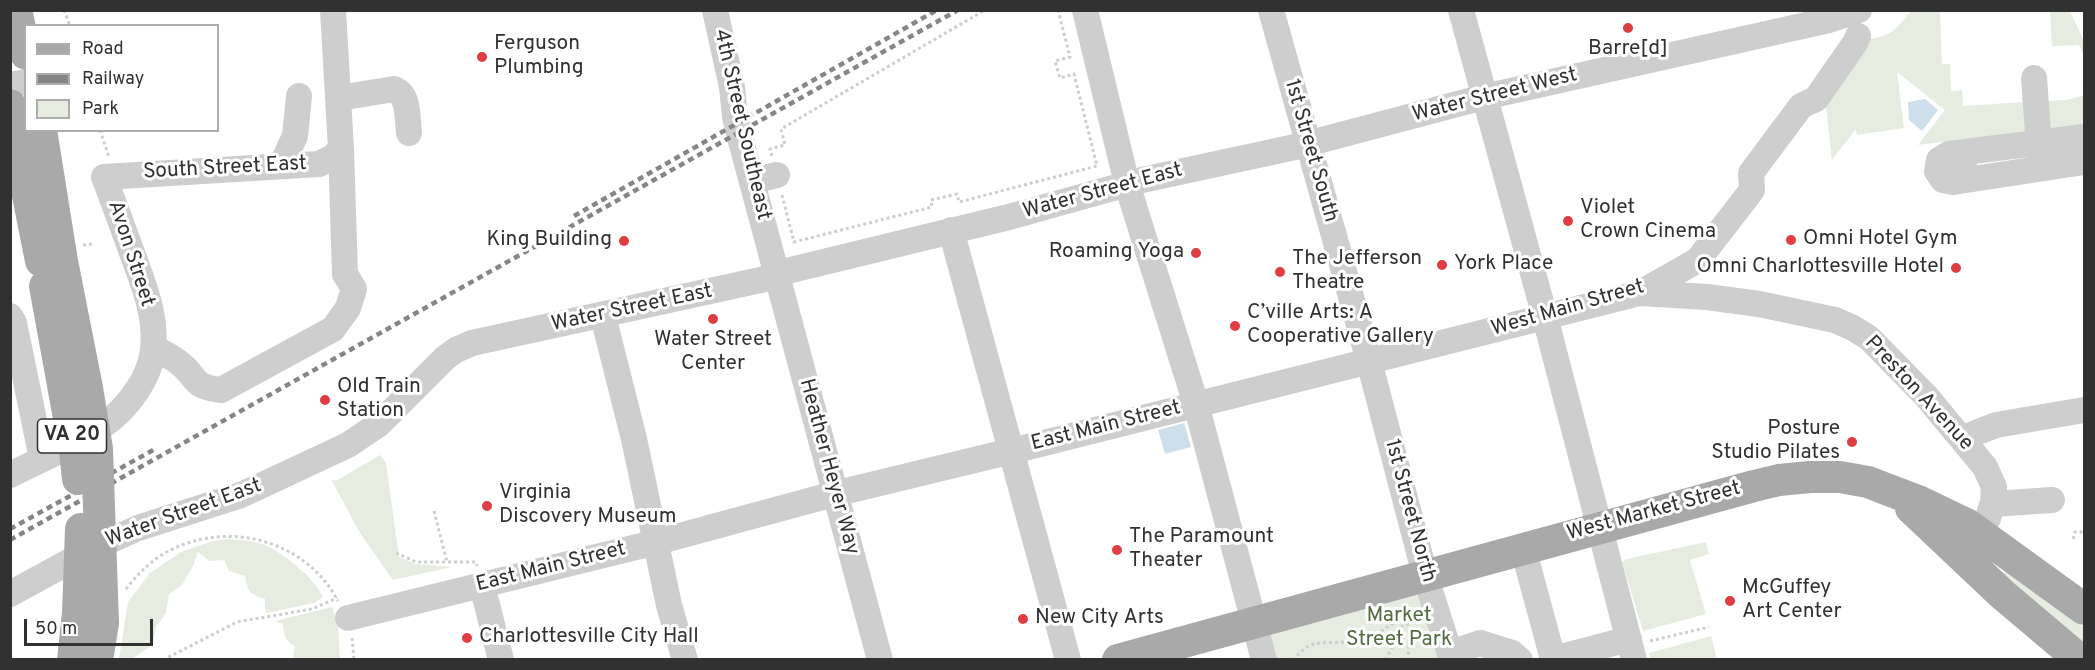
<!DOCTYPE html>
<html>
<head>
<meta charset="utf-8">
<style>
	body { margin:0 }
	#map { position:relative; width:2095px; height:670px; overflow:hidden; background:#fff; font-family:Overpass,sans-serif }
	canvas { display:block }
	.frame { position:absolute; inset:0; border:12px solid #313131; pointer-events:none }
	.legend { position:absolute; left:24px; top:24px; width:195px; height:108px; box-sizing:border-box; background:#fff; border:2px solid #adadad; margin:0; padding:8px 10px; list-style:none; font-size:18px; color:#313131 }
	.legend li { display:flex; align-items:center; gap:12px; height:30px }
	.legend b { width:30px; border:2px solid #adadad }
	.scale { position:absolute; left:24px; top:619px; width:129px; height:27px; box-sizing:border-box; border:3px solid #313131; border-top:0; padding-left:8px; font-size:18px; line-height:21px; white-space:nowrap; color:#313131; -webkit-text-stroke:4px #fff; paint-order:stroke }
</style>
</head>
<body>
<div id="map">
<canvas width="2095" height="670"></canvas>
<div class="frame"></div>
<ul class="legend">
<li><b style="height:8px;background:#a9a9a9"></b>Road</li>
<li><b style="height:8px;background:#868686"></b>Railway</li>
<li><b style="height:16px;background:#e6ede0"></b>Park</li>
</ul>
<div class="scale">50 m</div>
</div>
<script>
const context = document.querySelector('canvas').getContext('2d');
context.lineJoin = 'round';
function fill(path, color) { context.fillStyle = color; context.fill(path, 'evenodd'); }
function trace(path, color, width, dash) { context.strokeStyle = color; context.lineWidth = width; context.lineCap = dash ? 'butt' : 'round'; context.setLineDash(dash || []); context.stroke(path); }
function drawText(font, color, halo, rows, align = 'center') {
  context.font = font + ' Overpass,sans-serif'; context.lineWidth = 6; context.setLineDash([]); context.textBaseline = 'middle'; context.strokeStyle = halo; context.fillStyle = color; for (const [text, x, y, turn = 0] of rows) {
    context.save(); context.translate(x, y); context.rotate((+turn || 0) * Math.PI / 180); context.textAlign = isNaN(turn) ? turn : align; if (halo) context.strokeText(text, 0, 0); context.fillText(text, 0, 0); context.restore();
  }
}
fill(new Path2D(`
	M1911 11H1940L1942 64H1950L1951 91 1962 90 1963 106 2024 102 2029 130 2017 140 1983 137 1918 145 1945 110 1897 72 1904 128 1857 135 1856 129 1832 160 1824 90 1859 41C1889 36 1892 35 1911 11Z
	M2050 11H2070L2084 41V56L2079 45 2052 46Z
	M2084 95V131L2058 135 2046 126 2045 101 2067 100Z
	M380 455 386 463 399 557 416 564 452 567 393 580 360 533 331 479 336 481Z
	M227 539C237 540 249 540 259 543 278 548 316 579 323 597L314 603 267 613 265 609V599C251 595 247 592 245 576L229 571 224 560 209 561 198 552 194 564 182 585 169 594 166 613 156 627 154 640 151 646 133 658 119 659 128 602 150 573 181 552 213 541Z
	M1706 542 1709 554 1690 560 1706 614 1643 631 1622 562 1627 559Z
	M2007 572 2084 627V648L2002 574Z
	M1413 594 1419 596 1442 659H1275L1270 635 1273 632Z
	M332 607 338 626 340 659H293L295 646C285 641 284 635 283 624L275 621Z
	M1711 636 1717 659H1650L1649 653Z`), '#e6ede0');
fill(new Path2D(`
	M1925 99 1938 110 1922 131 1909 120 1908 102Z
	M1184 423 1191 447 1165 454 1158 430Z`), '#cedfec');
trace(new Path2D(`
	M64 10 70 26
	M100 130 109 157
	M772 156 770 149 785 145 781 129 985 10
	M782 195 794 242 932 207 931 200 957 194 959 202 1097 166 1074 74 1060 78 1055 61 1070 57 1058 10
	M83 245 93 244
	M434 511 447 562
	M2073 539 2075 532H2084
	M396 553 416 562H476L477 566
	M126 589C137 575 151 560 167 552 227 519 306 540 338 601
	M352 638 354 660
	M1650 641 1709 627
	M163 660 237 622 312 609 337 598
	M1293 660C1297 656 1302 650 1307 647 1321 638 1351 647 1372 637 1384 631 1392 621 1405 620L1410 629 1408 660
	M1386 660 1405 620 1409 605`), '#cecece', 3, [3, 3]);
trace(new Path2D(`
	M715 10 732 87 735 117 741 141 880 660
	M1085 10 1127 184 1196 404 1264 660
	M1271 10 1369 361 1425 575 1452 660
	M1461 10 1545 317 1634 660
	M2034 78 2040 159
	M10 85 26 82
	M339 98 394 89C410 95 407 119 409 133
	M1949 154 1959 157 1964 166 1962 176 1953 182 1943 180 1937 171 1939 160 1949 154 2084 137
	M281 166 295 136 299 96
	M752 181 777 175
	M1953 182 2084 162
	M951 230 1068 660
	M1640 293 1707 297 1759 304 1835 320 1853 328 1869 338 1926 396 1985 467 1994 487 1993 502 1988 518 1968 546
	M10 316 14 323 42 459
	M603 316 634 439 669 605 685 660
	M153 347C161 352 171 356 178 362 198 376 190 387 221 390L333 329 348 308 354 289 345 274 341 149 333 10
	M1973 434 1996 425 2084 410
	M10 475C44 458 85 441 114 417 131 402 148 378 152 356 159 320 143 283 131 250 122 225 113 201 104 177L319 164 333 157 341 149
	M1993 504 2052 500
	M1523 548 1553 659 1629 639
	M482 585 501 660
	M10 594 98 546 138 528 241 495 348 445 379 424 445 358 456 350 472 343 765 279 787 271 1009 217 1142 180 1295 147 1484 97 1829 20 1859 10
	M348 618 657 542 834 494 1024 448 1640 293 1698 260 1752 190 1751 173 1801 106 1816 99 1855 43 1858 36
	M1450 653 1480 643 1512 653 1520 660`), '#cecece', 26);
trace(new Path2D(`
	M16 10 26 54
	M10 105 41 261
	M41 130 61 255
	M1911 508 2002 594 2080 660
	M73 660 78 613
	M1118 660 1754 486 1779 480 1810 477H1840L1868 482 1886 489 1918 501 1968 525 2084 609`), '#a9a9a9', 32);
trace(new Path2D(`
	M574 216 937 10
	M10 529 157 448
	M10 540 958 10`), '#868686', 4.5, [6, 4.5]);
trace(new Path2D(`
	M61 256 87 388 97 449 103 623 97 660
	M45 286 75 451 78 479
	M78 613 81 529`), '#a9a9a9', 32);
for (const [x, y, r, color] of [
	[1628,28,6,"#de3e42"],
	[482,57,6,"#de3e42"],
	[1568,221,6,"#de3e42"],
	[1791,240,6,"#de3e42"],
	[624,241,6,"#de3e42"],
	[1196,253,6,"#de3e42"],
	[1442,265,6,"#de3e42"],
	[1956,268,6,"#de3e42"],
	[1280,272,6,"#de3e42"],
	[713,319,6,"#de3e42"],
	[1235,326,6,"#de3e42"],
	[325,400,6,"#de3e42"],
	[1852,442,6,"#de3e42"],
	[487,506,6,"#de3e42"],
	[1117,550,6,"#de3e42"],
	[1730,601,6,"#de3e42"],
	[1023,619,6,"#de3e42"],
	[467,638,6,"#de3e42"]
]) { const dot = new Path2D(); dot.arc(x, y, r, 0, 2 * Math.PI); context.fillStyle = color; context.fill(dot); trace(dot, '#fff', 2); }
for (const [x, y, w] of [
	[72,436,69]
]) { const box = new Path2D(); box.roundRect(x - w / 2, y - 17, w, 34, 4.5); context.fillStyle = '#fff'; context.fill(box); trace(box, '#313131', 1.5); }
drawText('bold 20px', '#313131', null, [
	["VA 20",72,436]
]);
drawText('21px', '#313131', '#fff', [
	["Ferguson",494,45],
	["Plumbing",494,69],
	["Barre[d]",1628,50,"center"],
	["Violet",1580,209],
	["Crown Cinema",1580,233],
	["Omni Hotel Gym",1803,240],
	["King Building",612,241,"right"],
	["Roaming Yoga",1184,253,"right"],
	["The Jefferson",1292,260],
	["Theatre",1292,284],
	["York Place",1454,265],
	["Omni Charlottesville Hotel",1944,268,"right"],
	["C’ville Arts: A",1247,314],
	["Cooperative Gallery",1247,338],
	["Water Street",713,341,"center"],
	["Center",713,365,"center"],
	["Old Train",337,388],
	["Station",337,412],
	["Posture",1840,430,"right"],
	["Studio Pilates",1840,454,"right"],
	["Virginia",499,494],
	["Discovery Museum",499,518],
	["The Paramount",1129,538],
	["Theater",1129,562],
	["McGuffey",1742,589],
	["Art Center",1742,613],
	["New City Arts",1035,619],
	["Charlottesville City Hall",479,638]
], 'left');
drawText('21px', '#313131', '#fff', [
	["Water Street West",1495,96,-14],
	["4th Street Southeast",741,125,77],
	["1st Street South",1310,151,74],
	["South Street East",225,169,-3],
	["Water Street East",1103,192,-15],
	["Avon Street",130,254,72],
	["Water Street East",632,309,-12],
	["West Main Street",1568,309,-16],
	["Preston Avenue",1918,394,47],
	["East Main Street",1106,427,-14],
	["Heather Heyer Way",828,467,75],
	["1st Street North",1409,511,75],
	["West Market Street",1654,512,-15],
	["Water Street East",184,514,-20],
	["East Main Street",551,568,-14]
]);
drawText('21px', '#526b40', '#fff', [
	["Market",1399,617],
	["Street Park",1399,641]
]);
</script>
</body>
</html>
